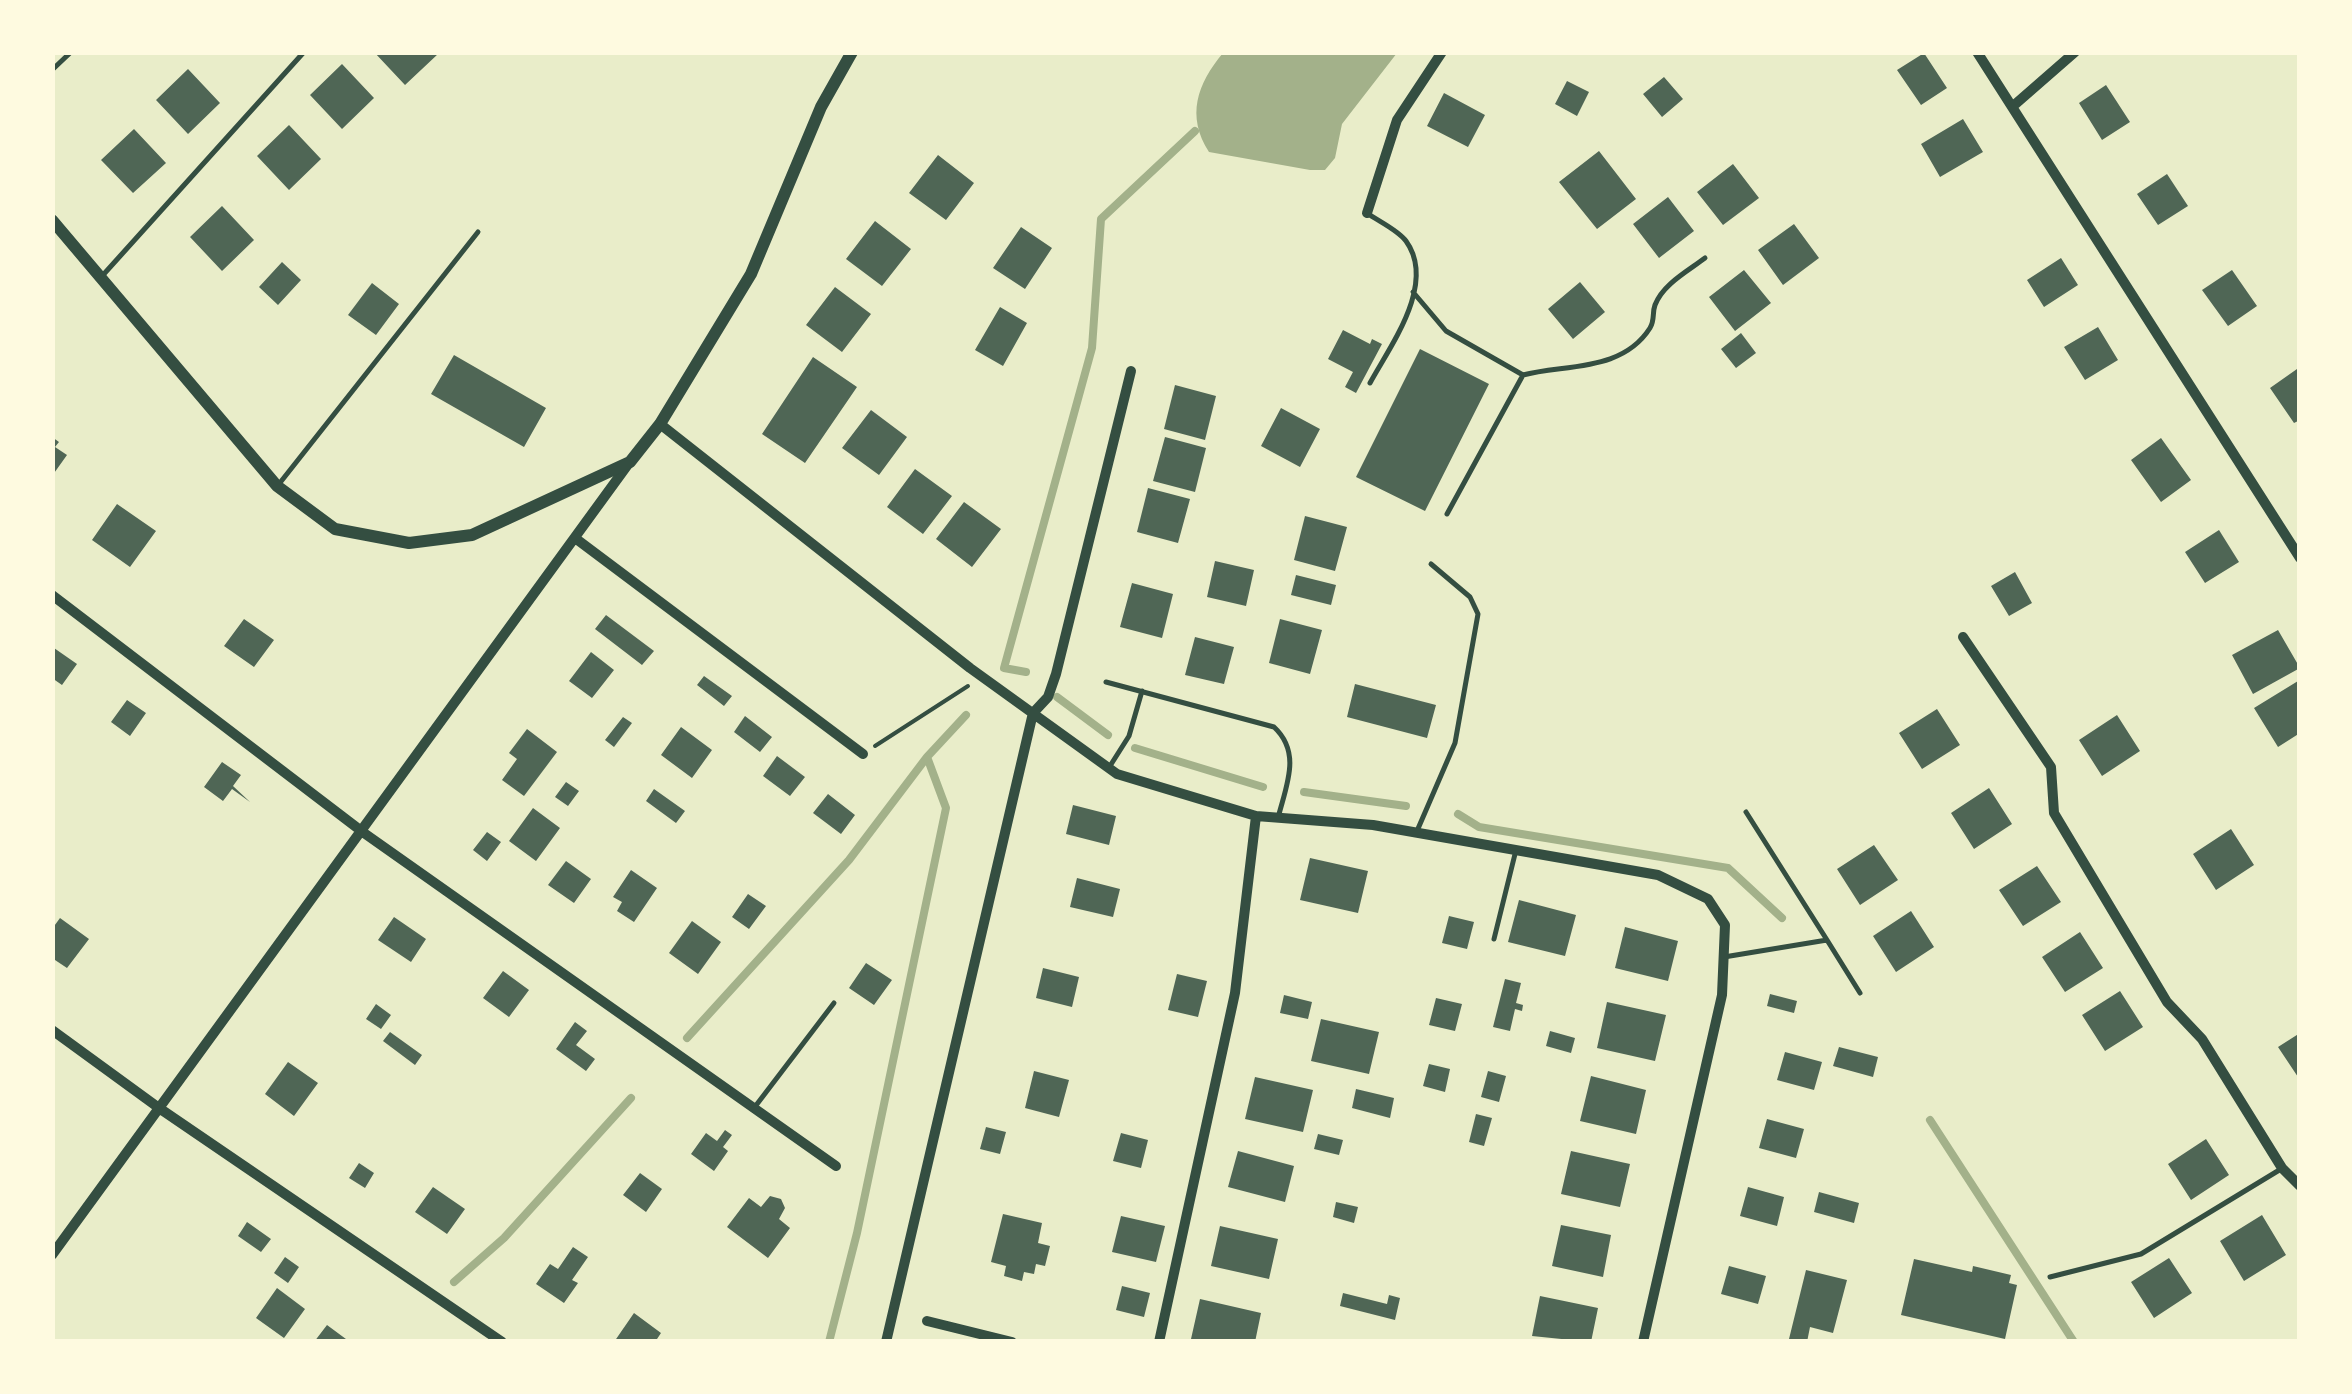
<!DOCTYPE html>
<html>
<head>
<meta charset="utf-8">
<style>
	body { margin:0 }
	#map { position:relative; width:2352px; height:1394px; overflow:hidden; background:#e9edc9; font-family:"Work Sans",sans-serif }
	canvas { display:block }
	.frame { position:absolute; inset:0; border:55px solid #fefae0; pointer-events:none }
</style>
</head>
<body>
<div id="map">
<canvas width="2352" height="1394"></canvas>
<div class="frame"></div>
</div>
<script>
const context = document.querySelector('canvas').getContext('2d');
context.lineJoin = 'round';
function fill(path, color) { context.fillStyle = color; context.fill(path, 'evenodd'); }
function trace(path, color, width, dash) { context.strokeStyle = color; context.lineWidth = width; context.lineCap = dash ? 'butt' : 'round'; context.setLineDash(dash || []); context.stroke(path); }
fill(new Path2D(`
	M1223 53V52L1397 53 1342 124 1335 158 1325 170H1310L1209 152C1186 116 1197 84 1223 53Z`), '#a3b18a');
trace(new Path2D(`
	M1026 672 1004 668 1092 348 1101 219 1195 131
	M1057 697 1108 735
	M1135 748 1263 787
	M1304 792 1406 806
	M1458 814 1479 827 1728 868 1782 918
	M687 1038 849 860 927 757
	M1930 1120 2074 1342
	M454 1282 504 1238 631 1098
	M829 1342 857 1233 946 808 927 757 966 715`), '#a3b18a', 8);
fill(new Path2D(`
	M374 52H436L438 54 405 85Z
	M1924 53 1947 88 1921 105 1897 70Z
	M342 64 374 98 342 129 310 95Z
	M188 69 220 103 188 134 156 100Z
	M1664 77 1683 99 1662 117 1643 94Z
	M1567 81 1589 92 1577 116 1555 104Z
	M2106 85 2130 122 2102 140 2079 103Z
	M1444 93 1485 115 1468 147 1427 126Z
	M1963 119 1983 152 1940 177 1921 144Z
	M289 125 321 159 289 190 257 156Z
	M134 129 166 163 133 193 101 160Z
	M1599 151 1636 199 1597 229 1559 182Z
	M938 155 974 183 946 220 909 193Z
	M1733 164 1759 198 1723 225 1697 192Z
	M2167 174 2188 206 2158 225 2137 194Z
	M1668 197 1694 231 1659 258 1633 224Z
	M222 206 254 240 222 271 190 237Z
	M875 221 911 249 882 286 846 259Z
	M1794 224 1819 258 1783 285 1758 250Z
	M1021 227 1052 248 1025 289 993 268Z
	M2061 258 2078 285 2044 307 2027 280Z
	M282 262 301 280 278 305 259 287Z
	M1744 270 1771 303 1735 331 1709 297Z
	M2232 270 2257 306 2228 326 2202 290Z
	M1580 282 1605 312 1573 339 1548 309Z
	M372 283 399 304 376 335 348 315Z
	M835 287 871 314 842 352 806 325Z
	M1000 307 1027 323 1003 366 975 350Z
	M2098 327 2118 360 2085 380 2064 347Z
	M1343 330 1370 344 1372 339 1382 344 1356 393 1345 387 1353 372 1328 359Z
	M1741 333 1756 353 1736 368 1721 349Z
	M1420 349 1489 384 1425 511 1356 477Z
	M454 355 546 408 524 447 431 394Z
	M813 357 857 387 805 463 762 434Z
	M2297 369 2300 420 2294 423 2270 388Z
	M1175 385 1216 396 1205 440 1164 429Z
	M1281 408 1320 429 1300 467 1261 446Z
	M871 410 907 437 879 475 842 448Z
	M52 437 59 442 55 447 67 455 52 476Z
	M1165 437 1206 448 1195 492 1153 481Z
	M2161 438 2191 480 2161 502 2131 460Z
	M915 469 952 496 923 534 887 507Z
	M1148 488 1190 499 1178 543 1137 532Z
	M964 502 1001 529 972 567 936 539Z
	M117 504 156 531 130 567 92 540Z
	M1305 516 1347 527 1335 571 1294 560Z
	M2219 530 2239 562 2205 583 2185 552Z
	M1215 561 1254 570 1246 606 1207 597Z
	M2015 572 2032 603 2009 616 1991 586Z
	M1296 575 1336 585 1331 605 1291 595Z
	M1132 583 1173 594 1162 638 1120 627Z
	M606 615 654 651 642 665 595 629Z
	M244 619 274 640 254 667 224 646Z
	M1280 619 1322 630 1310 674 1269 663Z
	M2278 630 2300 668 2253 694 2232 655Z
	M1195 637 1234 647 1224 684 1185 675Z
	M54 648 77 664 62 685 52 678Z
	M591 652 614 670 592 698 569 681Z
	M704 676 732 696 724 706 697 685Z
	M2298 681 2300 733 2278 747 2254 708Z
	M1355 684 1436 705 1427 738 1347 717Z
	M127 700 146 713 130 736 111 722Z
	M1937 709 1960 745 1922 769 1899 733Z
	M2117 715 2140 751 2102 776 2079 740Z
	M745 716 772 737 760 752 734 732Z
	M623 717 632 723 614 747 605 740Z
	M681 727 712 750 692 778 661 755Z
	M527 729 557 752 524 796 502 780 517 759 509 753Z
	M777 756 805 777 790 796 763 776Z
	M222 762 241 775 233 786 250 802 232 789 223 801 204 787Z
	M566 782 579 791 568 806 555 797Z
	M1989 788 2012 824 1974 849 1951 813Z
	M654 789 685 811 676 823 646 801Z
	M828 794 855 815 841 834 813 813Z
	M1073 805 1116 816 1109 845 1066 834Z
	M533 808 560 828 536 861 509 841Z
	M2231 829 2254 865 2216 890 2193 854Z
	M487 832 501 842 487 861 473 850Z
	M1874 845 1898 880 1860 905 1837 869Z
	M1310 858 1368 871 1358 913 1300 900Z
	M566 861 591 879 574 903 548 885Z
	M2037 866 2061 902 2023 926 1999 890Z
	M631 870 657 888 634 922 617 911 622 902 613 897Z
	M1077 878 1120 889 1113 917 1070 907Z
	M748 894 766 906 749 929 732 917Z
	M1519 900 1576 915 1565 956 1508 942Z
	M1911 911 1934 947 1896 972 1873 936Z
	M1449 916 1474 922 1467 949 1442 943Z
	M394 917 426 939 411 962 378 940Z
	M60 918 89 939 67 968 52 958V929Z
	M692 921 721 942 698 974 669 953Z
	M1625 927 1678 941 1668 981 1615 968Z
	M2080 932 2103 968 2065 992 2042 957Z
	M866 963 892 980 874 1005 849 988Z
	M1043 968 1079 977 1072 1007 1036 998Z
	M503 971 529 990 509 1017 483 998Z
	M1177 974 1207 981 1198 1017 1168 1010Z
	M1505 979 1521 983 1516 1003 1523 1005 1522 1011 1515 1009 1510 1031 1493 1027Z
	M2120 991 2143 1027 2105 1051 2082 1015Z
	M1770 994 1797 1001 1794 1013 1767 1006Z
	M1284 995 1312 1002 1308 1019 1280 1013Z
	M1436 998 1462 1004 1455 1031 1429 1025Z
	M1607 1002 1666 1015 1655 1061 1597 1048Z
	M376 1004 391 1015 381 1029 366 1019Z
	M1321 1019 1379 1032 1369 1074 1311 1061Z
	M575 1022 587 1031 576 1045 595 1059 586 1071 556 1049Z
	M1550 1031 1575 1038 1571 1053 1546 1046Z
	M390 1032 422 1055 415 1065 383 1041Z
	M2300 1033V1080L2278 1047Z
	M1839 1047 1878 1057 1873 1077 1833 1066Z
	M1785 1052 1822 1062 1814 1090 1777 1080Z
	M288 1062 318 1083 294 1116 265 1094Z
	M1429 1064 1450 1069 1445 1092 1423 1086Z
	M1034 1071 1069 1080 1059 1117 1025 1108Z
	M1488 1071 1506 1076 1499 1102 1481 1097Z
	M1591 1076 1646 1090 1636 1134 1580 1121Z
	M1255 1077 1313 1090 1303 1132 1245 1119Z
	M1356 1089 1394 1098 1390 1118 1352 1108Z
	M1476 1114 1492 1118 1484 1146 1469 1142Z
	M1767 1119 1804 1129 1796 1158 1759 1148Z
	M986 1127 1006 1132 1000 1154 980 1149Z
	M725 1130 732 1135 723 1147 728 1151 714 1171 691 1154 706 1133 717 1141Z
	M1121 1133 1148 1140 1141 1168 1113 1161Z
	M1318 1134 1343 1140 1339 1155 1314 1149Z
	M2206 1139 2229 1175 2191 1200 2168 1164Z
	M1238 1151 1294 1166 1285 1202 1228 1187Z
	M1571 1151 1630 1164 1620 1207 1561 1194Z
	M359 1163 374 1173 365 1188 349 1178Z
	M640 1173 662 1189 646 1212 623 1195Z
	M433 1187 465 1209 447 1234 415 1212Z
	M1748 1187 1784 1197 1777 1226 1740 1216Z
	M1819 1192 1859 1203 1854 1223 1814 1212Z
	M770 1196 781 1199 785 1208 779 1219 790 1228 768 1258 727 1227 749 1198 761 1207Z
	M1336 1202 1358 1207 1354 1223 1333 1217Z
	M1003 1214 1042 1223 1038 1243 1050 1246 1045 1266 1036 1264 1034 1274 1024 1272 1022 1281 1004 1276 1006 1266 991 1262Z
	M2262 1215 2286 1255 2244 1281 2220 1241Z
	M1121 1216 1165 1226 1156 1262 1112 1252Z
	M247 1222 271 1239 261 1252 238 1236Z
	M1561 1225 1611 1235 1603 1277 1552 1266Z
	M1220 1226 1278 1239 1269 1279 1211 1266Z
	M573 1247 588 1257 572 1280 578 1283 564 1303 536 1284 550 1264 558 1269Z
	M285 1257 299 1267 288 1283 274 1273Z
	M2169 1258 2192 1293 2154 1318 2131 1282Z
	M1914 1259 1972 1272 1973 1266 2011 1275 2009 1283 2017 1285 2005 1339 1901 1315Z
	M1729 1266 1766 1276 1758 1304 1721 1294Z
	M1806 1270 1847 1280 1833 1333 1810 1327 1807 1342H1797L1789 1339Z
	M1122 1286 1150 1293 1144 1317 1116 1310Z
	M277 1288 305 1309 284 1338 256 1318Z
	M1343 1293 1387 1304 1389 1295 1400 1298 1395 1320 1340 1306Z
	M1540 1296 1598 1308 1591 1342 1532 1336Z
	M1200 1299 1261 1313 1255 1342 1191 1339Z
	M634 1313 661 1333 655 1342H614Z
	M327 1325 350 1342H314Z`), '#4f6655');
trace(new Path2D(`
	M875 746 968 686`), '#344e41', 4);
trace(new Path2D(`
	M52 70 71 52
	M1367 213C1378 221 1398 230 1406 241 1437 284 1390 346 1370 383
	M103 275 304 52
	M1413 292 1446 331 1523 375 1447 514
	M1523 375C1566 364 1622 372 1650 328 1655 320 1652 313 1655 305 1663 284 1688 271 1705 258
	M279 484 478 232
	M1106 682 1274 727C1302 753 1286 786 1278 818
	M1110 766 1129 736 1142 691
	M1417 831 1455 743 1478 614 1470 597 1431 564
	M1494 939 1516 850
	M1827 940 1860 993
	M1724 957 1827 940 1746 812
	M754 1108 834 1003
	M2050 1277 2141 1254 2281 1169`), '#344e41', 5);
trace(new Path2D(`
	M1977 52 2300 558
	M2012 107 2075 52
	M1367 213 1397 120 1442 52
	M660 424 970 668 1117 774 1256 816 1373 825 1658 875 1708 899 1725 925 1722 995 1643 1342
	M575 538 863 754
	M52 595 364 833 836 1166
	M1963 637 2051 767 2054 813 2167 1002 2202 1039 2282 1168 2300 1186
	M52 1030 159 1108 502 1342
	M52 1255 629 463
	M927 1321 1012 1342
	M886 1342 1033 713 1048 697 1056 674 1131 371
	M1159 1342 1235 993 1256 816`), '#344e41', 10);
trace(new Path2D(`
	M52 220 277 486 335 529 409 543 472 535 630 462 660 424 751 274 821 107 852 52`), '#344e41', 12);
</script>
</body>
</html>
